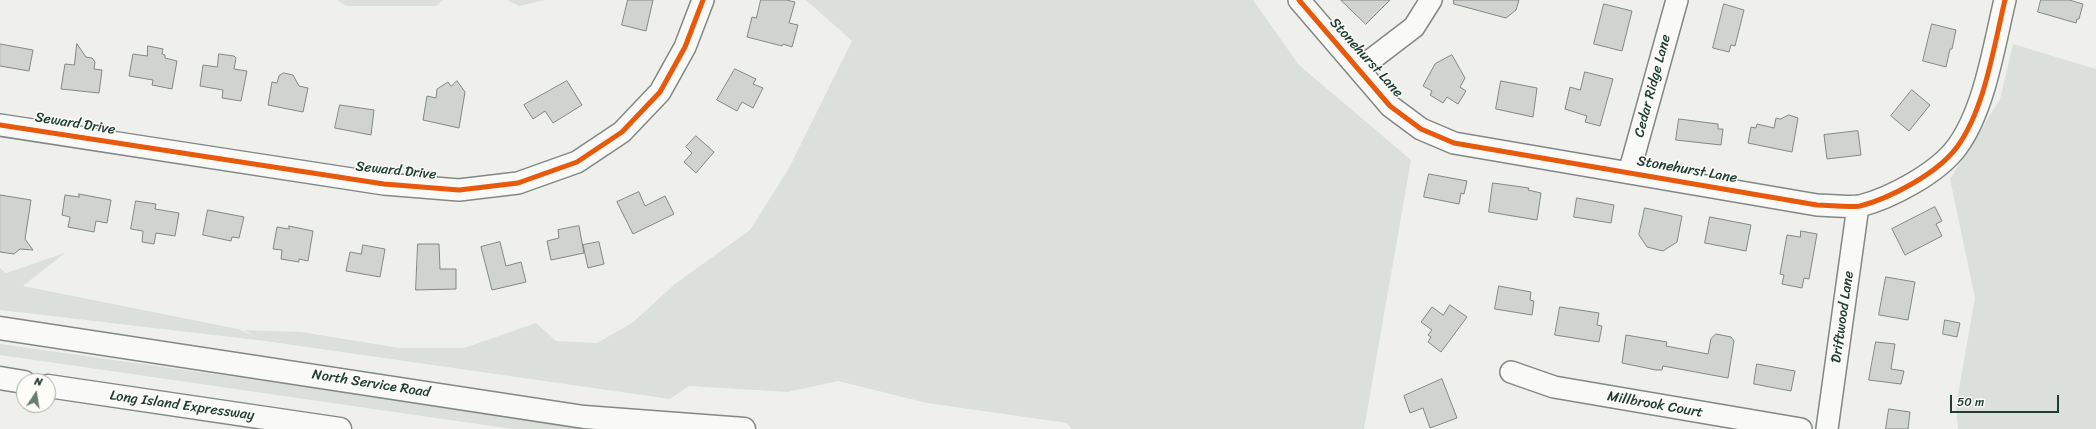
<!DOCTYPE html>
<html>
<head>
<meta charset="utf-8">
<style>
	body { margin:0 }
	#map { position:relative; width:2096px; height:429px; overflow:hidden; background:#eff0ec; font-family:Sriracha,sans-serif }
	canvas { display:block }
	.north { position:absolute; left:16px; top:373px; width:40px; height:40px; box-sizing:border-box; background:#fdfcf7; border:1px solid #a4b0a9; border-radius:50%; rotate:12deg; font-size:11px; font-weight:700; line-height:16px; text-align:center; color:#1f3d34 }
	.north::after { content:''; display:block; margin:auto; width:14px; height:18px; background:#687c74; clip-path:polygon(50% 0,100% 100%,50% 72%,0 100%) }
	.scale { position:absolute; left:1950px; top:395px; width:109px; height:18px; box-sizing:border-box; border:2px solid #1f3d34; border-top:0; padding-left:5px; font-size:12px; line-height:14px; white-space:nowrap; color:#1f3d34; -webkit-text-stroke:3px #fdfcf7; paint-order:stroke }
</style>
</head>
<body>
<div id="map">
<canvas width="2096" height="429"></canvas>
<div class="north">N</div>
<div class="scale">50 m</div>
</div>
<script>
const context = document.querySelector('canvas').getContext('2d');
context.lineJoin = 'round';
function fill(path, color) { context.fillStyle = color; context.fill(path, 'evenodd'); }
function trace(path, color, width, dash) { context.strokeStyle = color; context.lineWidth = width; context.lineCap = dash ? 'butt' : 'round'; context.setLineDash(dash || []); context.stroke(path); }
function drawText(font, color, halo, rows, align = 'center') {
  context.font = font + ' Sriracha,sans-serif'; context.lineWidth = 3; context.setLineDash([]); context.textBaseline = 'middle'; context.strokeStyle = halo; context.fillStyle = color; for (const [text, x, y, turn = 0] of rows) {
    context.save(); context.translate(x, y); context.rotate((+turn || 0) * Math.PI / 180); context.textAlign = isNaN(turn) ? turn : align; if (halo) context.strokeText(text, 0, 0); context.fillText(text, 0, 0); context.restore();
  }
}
fill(new Path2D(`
	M337 0H443L436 6H346Z
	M507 0H545L519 6Z
	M806 0H1253L1299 65 1411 160 1364 429H1072L1067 423 927 403 838 381 788 392 689 386 670 399 265 341 0 310V268L6 273 65 253 23 286 238 329 257 337 244 330 301 332 400 348H464L536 323 556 341 597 343 632 323 675 284 750 230 789 168 852 41Z
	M2013 44 2096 69V429H1958L1956 406 1975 298 1950 179 2000 99Z
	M0 344 607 429H512L0 355Z`), '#dce0db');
const building = new Path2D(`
	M628 0H653L646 31 622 25Z
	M761 0H786L795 2 789 23 798 25 792 47 783 44 782 46 747 37 752 17 756 18Z
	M1341 0H1390L1366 24Z
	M1454 0H1519L1516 10 1506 18 1454 4Z
	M2041 0H2069L2083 4 2079 19H2077L2076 23 2038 12Z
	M1604 4 1632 11 1622 51 1594 44Z
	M1724 4 1744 10 1735 46 1731 45 1729 52 1713 48Z
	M1932 24 1956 30 1952 49H1950L1946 67 1923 61Z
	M0 44 33 50 29 71 0 66Z
	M77 44 86 57 92 58 95 62 94 69 102 70 99 93 61 89 65 64 74 65Z
	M148 46 163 49 162 54 165 55V58L177 61 172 89 152 85 153 80 129 76 133 54 147 56Z
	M219 54 234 56 236 58 234 69 247 71 241 101 222 98 223 90 200 86 203 65 217 67Z
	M1452 55 1465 78 1460 87 1466 91 1458 104 1447 97 1443 103 1430 95 1432 91 1423 86 1435 64Z
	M735 69 756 79 753 84 763 88 753 108 742 102 737 111 717 100Z
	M1585 72 1613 79 1600 126 1585 122 1587 116 1565 109 1570 87 1580 90Z
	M284 73 293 75 299 86 308 88 303 112 268 105 272 82 277 83 279 76Z
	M457 81 465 92 459 128 423 120 427 96 436 98 437 89 448 82 451 86Z
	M567 81 582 105 553 123 545 111 533 119 524 105Z
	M1501 81 1537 88 1533 117 1496 109Z
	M1912 90 1930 105 1909 131 1891 116Z
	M340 105 374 110 371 135 335 128Z
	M1789 115 1798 118 1792 152 1748 143 1751 127 1756 128 1757 124 1774 128 1776 118 1780 119Z
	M1679 119 1718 124V129H1723L1721 145 1676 140Z
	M1858 131 1861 155 1827 159 1824 135Z
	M696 136 714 152 696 173 684 162 692 153 686 147Z
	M1429 174 1467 181 1464 194 1461 193 1459 204 1424 197Z
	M1493 183 1529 188 1528 190 1541 193 1537 220 1489 212Z
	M639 192 645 206 665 196 674 214 633 234 617 202Z
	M79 194 111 200 107 223 96 221 94 232 68 227 70 217 62 215 65 195 79 197Z
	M0 195 31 200 25 239 33 250 20 249 14 254 0 252Z
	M1577 198 1614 205 1611 223 1574 217Z
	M136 201 156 204 155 209 179 213 175 236 156 233 154 244 142 242 143 231 131 229Z
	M1935 207 1942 221 1936 224 1942 236 1905 255 1892 229Z
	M1645 208 1682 216 1677 242 1663 251 1647 247 1639 235Z
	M208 210 244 217 239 238 232 237 231 241 203 235Z
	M1710 217 1751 225 1746 251 1705 243Z
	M289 226 313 231 308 261 299 259V262L281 259 282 250 273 249 277 227 289 229Z
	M579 226 584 253 551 260 547 241 559 238 558 230Z
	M1801 231 1817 234 1809 279 1804 278 1802 288 1782 284 1784 275 1780 274 1787 235 1800 237Z
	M500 242 506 266 521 262 526 282 492 290 481 247Z
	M599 242 604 264 588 268 583 245Z
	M418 244H439L440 269H456V289L416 290Z
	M363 245 385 249 380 277 346 271 350 252 361 254Z
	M1886 277 1915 282 1908 320 1879 315Z
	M1499 286 1531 292 1530 300 1534 301 1532 315 1495 309Z
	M1450 305 1467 317 1441 352 1428 342 1431 337 1428 335 1432 330 1421 322 1432 307 1443 315Z
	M1560 307 1599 313 1597 325 1602 326 1599 342 1555 335Z
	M1945 320 1960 323 1957 337 1943 334Z
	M1716 334 1731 337 1734 341 1728 378 1663 366 1662 370H1656L1622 363 1626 335 1667 342 1666 346 1708 354 1711 339Z
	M1876 342 1895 344 1891 369 1904 371 1901 384 1869 380Z
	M1757 364 1795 371 1791 391 1754 384Z
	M1442 379 1457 418 1430 428 1423 408 1410 413 1404 396Z
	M1889 409 1910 412 1908 429H1886Z`);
fill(building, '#d1d3d0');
trace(building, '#828885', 1);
const minor = new Path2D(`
	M1299 0 1390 106 1421 129 1454 143 1817 205C1830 205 1847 208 1860 206 1891 198 1938 173 1957 147 1985 109 1994 45 2005 0
	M1359 69 1414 27 1431 0
	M0 125 384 184 459 190 518 183 577 162 622 132 660 92 685 47 703 0
	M1629 173 1677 0
	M1511 372 1554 387 1801 429
	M1827 429 1858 206`);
const major = new Path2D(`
	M0 328 584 417 744 429`);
const highway = new Path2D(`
	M0 378 24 382
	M48 386 340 429`);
trace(minor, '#828885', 24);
trace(major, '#828885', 25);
trace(highway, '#828885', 25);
trace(minor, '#f9f9f7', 21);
trace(major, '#f9f9f7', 22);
trace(highway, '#f9f9f7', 22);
trace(new Path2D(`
	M1299 0 1390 106 1421 129 1454 143 1817 205C1830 205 1847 208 1860 206 1891 198 1938 173 1957 147 1985 109 1994 45 2005 0
	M0 125 384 184 459 190 518 183 577 162 622 132 660 92 685 47 703 0`), '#e8590c', 5);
drawText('14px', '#1f3d34', '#fdfcf7', [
	["Stonehurst Lane",1366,58,48],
	["Cedar Ridge Lane",1653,86,-75],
	["Seward Drive",75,124,9],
	["Stonehurst Lane",1687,170,10],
	["Seward Drive",396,171,6],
	["Driftwood Lane",1843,317,-82],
	["North Service Road",371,384,9],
	["Millbrook Court",1655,405,10],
	["Long Island Expressway",182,406,8]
]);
</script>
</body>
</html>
